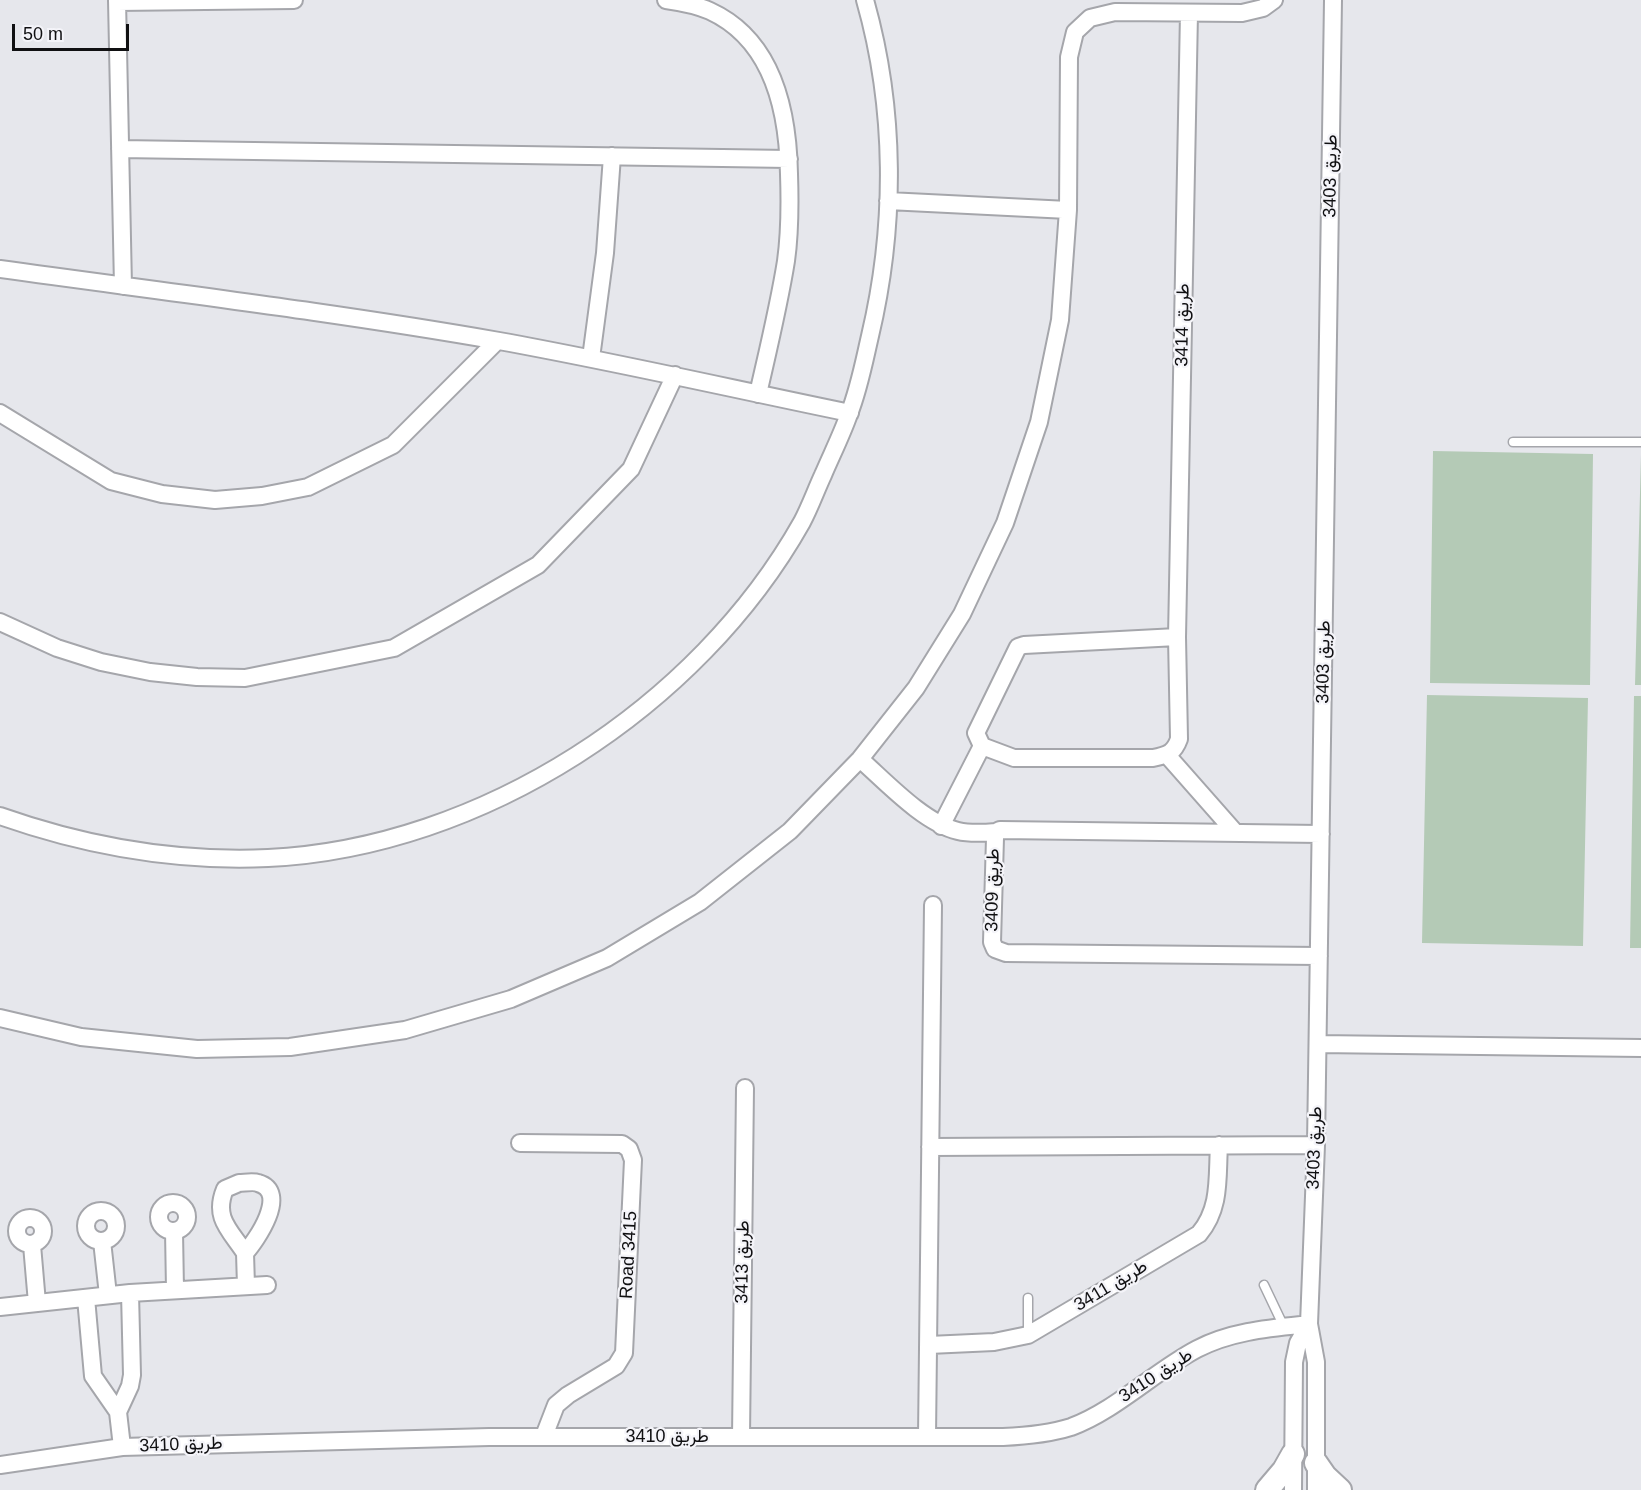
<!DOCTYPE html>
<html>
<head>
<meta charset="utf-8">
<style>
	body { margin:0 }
	#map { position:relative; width:1641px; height:1490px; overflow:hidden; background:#e6e7ec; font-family:Arial,sans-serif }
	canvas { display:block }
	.scale { position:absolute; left:12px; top:24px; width:117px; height:27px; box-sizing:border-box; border:3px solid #101012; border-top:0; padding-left:8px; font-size:18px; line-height:21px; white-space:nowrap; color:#101012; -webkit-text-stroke:4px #f4f4f9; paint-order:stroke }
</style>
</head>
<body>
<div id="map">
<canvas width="1641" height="1490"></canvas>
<div class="scale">50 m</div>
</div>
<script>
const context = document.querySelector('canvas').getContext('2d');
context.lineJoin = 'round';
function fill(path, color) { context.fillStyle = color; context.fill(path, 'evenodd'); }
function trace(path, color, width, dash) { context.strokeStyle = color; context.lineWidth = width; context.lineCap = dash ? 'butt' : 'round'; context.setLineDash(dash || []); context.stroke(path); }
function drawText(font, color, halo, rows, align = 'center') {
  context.font = font + ' Arial,Vazirmatn,sans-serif'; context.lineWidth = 4.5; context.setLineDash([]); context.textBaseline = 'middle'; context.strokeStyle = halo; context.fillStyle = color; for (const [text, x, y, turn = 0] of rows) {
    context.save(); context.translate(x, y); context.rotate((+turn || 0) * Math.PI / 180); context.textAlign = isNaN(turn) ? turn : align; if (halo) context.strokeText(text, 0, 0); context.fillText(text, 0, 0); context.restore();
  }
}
fill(new Path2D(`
	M1433 451 1593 454 1590 685 1430 683Z
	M1641 455V685H1635Z
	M1427 695 1588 698 1583 946 1422 943Z
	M1634 696H1641V948H1630Z`), '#b4cab6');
const lane = new Path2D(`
	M1513 442H1641
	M1264 1285 1284 1327
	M1028 1334V1298`);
const street = new Path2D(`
	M117 0 123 286
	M666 0C680 2 697 5 710 11 773 40 788 112 789 174 790 203 790 232 786 261 779 305 768 350 758 394
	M117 2 294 0
	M120 149 789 159
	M888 201 1068 210
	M0 269C166 292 333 312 499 341 616 362 733 389 850 413
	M591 358 605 253 612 156
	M0 413 111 481 162 494 215 500 262 496 308 487 393 445 497 341
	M0 622 57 648 101 662 150 672 197 677 245 678 394 648 538 565 631 469 675 375
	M1177 637 1024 645 1018 647 976 733 982 746 1014 758H1153C1168 755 1174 753 1179 739L1177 637 1189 13
	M1167 755 1234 831
	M860 759C887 783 924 823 958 831 970 834 984 833 996 832
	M0 816C85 846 177 862 268 858 481 848 698 707 802 522 810 507 816 490 823 475 832 454 842 434 849 414 859 389 864 362 870 336 896 226 896 109 865 0
	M941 826 982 746
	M1319 956 1006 953 995 949 992 942 995 838 996 832 1000 830 1321 834
	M0 1018 81 1037 197 1049 290 1047 405 1030 511 999 607 958 700 902 790 831 860 759 916 688 962 614 1005 523 1039 422 1060 320 1068 210 1069 57 1075 32 1090 18 1115 12 1242 13 1263 8 1274 0
	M1318 1044 1641 1048
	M520 1143 622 1144 629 1149 633 1160 624 1353 616 1366 568 1395 556 1405 544 1436
	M930 1147 1316 1145
	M239 1183C244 1183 253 1181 258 1183 290 1192 256 1241 245 1253 230 1230 213 1218 225 1189Z
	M159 1217a14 14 0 1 1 28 0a14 14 0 1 1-28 0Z
	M86 1226a15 15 0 1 1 30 0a15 15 0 1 1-30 0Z
	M17 1231a13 13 0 1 1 26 0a13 13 0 1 1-26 0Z
	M174 1231 175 1290
	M102 1241 108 1295
	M32 1245 37 1303
	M245 1253 246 1286
	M86 1298 93 1376 118 1412 130 1386 132 1375 130 1293
	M0 1307 130 1293 267 1285
	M929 1345 994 1342 1028 1335 1199 1234C1221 1208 1217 1178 1219 1145
	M118 1412 122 1447
	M741 1437 745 1088
	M927 1437 933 905
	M0 1465 122 1447 489 1437H1003C1026 1436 1049 1434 1071 1427 1115 1411 1155 1371 1197 1349 1231 1331 1271 1328 1309 1324
	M1293 1490 1294 1362 1298 1343 1309 1324
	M1316 1490V1362L1309 1324 1316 1145 1333 0`);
const secondary = new Path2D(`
	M1316 1463 1325 1476 1340 1490
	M1267 1490 1284 1470 1293 1454`);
trace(lane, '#a5a6ab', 11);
trace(street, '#a5a6ab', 20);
trace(secondary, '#a5a6ab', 26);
trace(lane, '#fff', 8);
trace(street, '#fff', 16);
trace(secondary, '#fff', 22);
drawText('18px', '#101012', '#f4f4f9', [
	["طريق 3403",1331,176,-89],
	["طريق 3414",1183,325,-89],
	["طريق 3403",1324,662,-89],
	["طريق 3409",993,890,-89],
	["طريق 3403",1315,1148,-88],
	["Road 3415",629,1255,-87],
	["طريق 3413",743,1262,-89],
	["طريق 3411",1111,1286,-31],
	["طريق 3410",1156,1376,-33],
	["طريق 3410",667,1437],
	["طريق 3410",181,1445,-2]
]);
</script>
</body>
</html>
